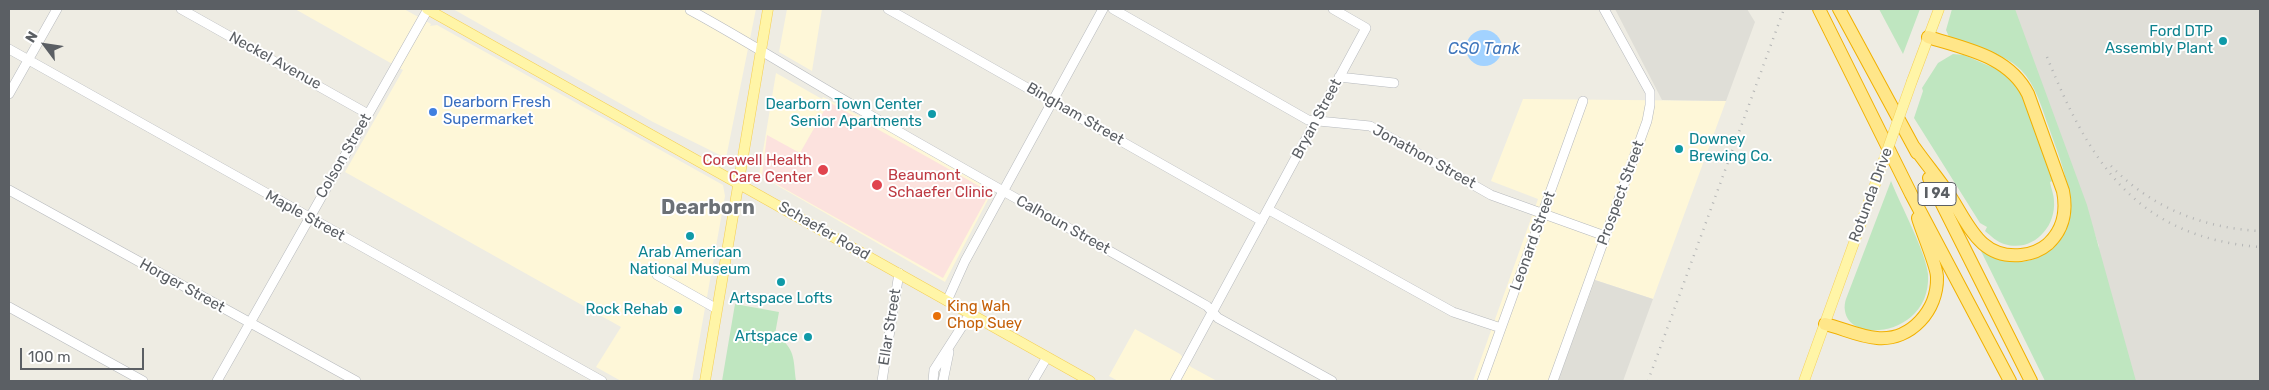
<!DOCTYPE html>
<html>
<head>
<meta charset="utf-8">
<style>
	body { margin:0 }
	#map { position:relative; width:2269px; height:390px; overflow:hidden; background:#eeece3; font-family:Rubik,sans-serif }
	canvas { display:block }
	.frame { position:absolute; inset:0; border:10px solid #5b5f64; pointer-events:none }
	.north { position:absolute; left:20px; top:20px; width:50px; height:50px; -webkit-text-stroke:4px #fff; paint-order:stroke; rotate:301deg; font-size:14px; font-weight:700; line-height:20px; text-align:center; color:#5b5f64 }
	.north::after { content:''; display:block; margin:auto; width:18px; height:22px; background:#5b5f64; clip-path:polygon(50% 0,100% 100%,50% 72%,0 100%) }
	.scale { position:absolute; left:20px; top:348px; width:124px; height:22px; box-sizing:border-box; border:2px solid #5b5f64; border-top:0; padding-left:6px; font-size:15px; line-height:18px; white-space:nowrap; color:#5b5f64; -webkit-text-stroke:4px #fff; paint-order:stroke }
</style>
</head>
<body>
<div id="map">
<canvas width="2269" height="390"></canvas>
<div class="frame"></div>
<div class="north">N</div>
<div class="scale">100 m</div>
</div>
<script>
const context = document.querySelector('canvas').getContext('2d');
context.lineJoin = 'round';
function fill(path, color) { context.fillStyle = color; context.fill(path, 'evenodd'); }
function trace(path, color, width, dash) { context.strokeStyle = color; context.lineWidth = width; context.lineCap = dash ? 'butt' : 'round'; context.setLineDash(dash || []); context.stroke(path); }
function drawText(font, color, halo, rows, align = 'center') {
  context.font = font + ' Rubik,sans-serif'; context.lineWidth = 4; context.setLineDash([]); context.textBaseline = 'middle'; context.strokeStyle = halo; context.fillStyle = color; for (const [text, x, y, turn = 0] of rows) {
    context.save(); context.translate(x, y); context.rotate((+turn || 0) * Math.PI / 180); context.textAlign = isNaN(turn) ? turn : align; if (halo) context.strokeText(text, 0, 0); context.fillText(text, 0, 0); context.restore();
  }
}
fill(new Path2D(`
	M295 9H404L431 24 430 26 437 25 723 185 725 196 692 381H621L596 367 621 327 345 172 403 70Z
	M453 9H756L726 158 653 122Z
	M787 9H822L812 71 779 52Z
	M776 73 822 99 823 97 995 186 945 282 759 175Z
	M1523 99 1726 101 1653 299 1595 280 1558 381H1473L1538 199 1491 181Z
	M1135 329 1180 354 1191 367 1217 381H1118L1109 376Z`), '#fef7d8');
fill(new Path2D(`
	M1615 9H1747L1755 22 1726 101 1662 100Z
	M1962 9H2260V381H2089L2099 246 2033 61Z
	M1595 280 1653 299 1623 381H1558Z`), '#dfded7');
fill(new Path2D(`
	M829 102 988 191V196L943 278 762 176 767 135 800 153Z`), '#fce2de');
fill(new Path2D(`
	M1879 9H1920L1903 54Z
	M1952 9H2015L2087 205 2136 381H2045L1980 249C2000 261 2019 267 2041 256 2091 229 2063 168 2049 128 2042 109 2036 85 2021 70 2001 50 1973 50 1949 37L1946 30Z
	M1953 54 1964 55 2001 71 2009 77 2022 94 2053 181 2050 182C2051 188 2054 195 2054 201 2056 228 2032 253 2004 244 1997 242 1991 236 1985 231L1987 227 1980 223 1914 118 1923 91 1922 88 1938 63Z
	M1891 181C1900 204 1926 252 1928 274 1932 335 1850 345 1845 311 1844 307 1845 302 1846 299Z
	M735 304 779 312 775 334C796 349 793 358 796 381H722Z`), '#bfe6c0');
fill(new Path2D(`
	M1466 48a18 18 0 1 1 36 0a18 18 0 1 1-36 0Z`), '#a2d2ff');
const minor = new Path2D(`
	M181 9 368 114
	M888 9 1262 221
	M1113 9 1308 120 1370 126 1491 195 1605 236
	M690 10C749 42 805 78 863 111 977 177 1092 241 1207 306L1218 318 1332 381
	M9 49 602 381
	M1339 77 1394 83
	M9 94 57 9
	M9 190 356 381
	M1269 210 1453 312 1501 328
	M657 275 717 309
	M947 301 965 261 1103 9
	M9 307 143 381
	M217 381 428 9
	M882 381 899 273
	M933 381 934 370 970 314
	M943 381 949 352
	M1033 381 1047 357
	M1175 381 1366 28 1333 9
	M1482 381 1583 101
	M1553 381 1647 121 1650 105V92L1604 9`);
const major = new Path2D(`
	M427 9 1090 381
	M1912 81 1939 9
	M705 381 768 9
	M1804 381 1877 179`);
const highway = new Path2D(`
	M1819 9 1911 194 2010 381
	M1839 9 1917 153
	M1914 147C1926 164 1939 179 1950 196 1969 225 1980 259 2021 255 2030 254 2041 250 2048 244 2063 230 2067 211 2063 191L2028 94C2009 56 1966 49 1928 37
	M1929 178 2031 381
	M1825 324C1842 328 1860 337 1877 338 1911 341 1938 310 1937 277 1937 266 1922 232 1918 218`);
trace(minor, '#b6b9bd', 10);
trace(major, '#f4cf56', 11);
trace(highway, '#f1b000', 14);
trace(minor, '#fff', 9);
trace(major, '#fff5a7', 10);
trace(highway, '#ffe689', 12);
trace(new Path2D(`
	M2047 57C2090 163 2136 237 2260 247
	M2111 166C2152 208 2203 228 2260 231
	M1648 381 1784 9`), '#b4b5b5', 2.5, [1, 6]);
const majorBridge = new Path2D(`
	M1877 179 1912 81`);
trace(majorBridge, '#f4cf56', 11, []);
trace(majorBridge, '#fff5a7', 10);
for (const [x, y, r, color] of [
	[2223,41,5,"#0f9aa8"],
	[433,112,5,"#3f7fe0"],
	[932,114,5,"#0f9aa8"],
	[1679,149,5,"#0f9aa8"],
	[823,170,6,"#e0444e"],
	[877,185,6,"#e0444e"],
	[690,236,5,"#0f9aa8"],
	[781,282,5,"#0f9aa8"],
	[678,310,5,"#0f9aa8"],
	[937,316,5,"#e8710a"],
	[808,337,5,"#0f9aa8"]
]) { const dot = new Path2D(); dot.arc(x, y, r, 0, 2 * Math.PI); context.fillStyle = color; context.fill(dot); trace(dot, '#fff', 2); }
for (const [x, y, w] of [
	[1937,194,38]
]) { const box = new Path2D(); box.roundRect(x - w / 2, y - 11.5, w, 23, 4); context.fillStyle = '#fff'; context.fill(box); trace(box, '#5b5f64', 1); }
drawText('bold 14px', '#5b5f64', null, [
	["I 94",1937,194]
]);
drawText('15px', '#0d838f', '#fff', [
	["Ford DTP",2213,32],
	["Assembly Plant",2213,49],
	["Dearborn Town Center",922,105],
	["Senior Apartments",922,122],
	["Downey",1689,140,"left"],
	["Brewing Co.",1689,157,"left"],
	["Arab American",690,253,"center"],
	["National Museum",690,270,"center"],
	["Artspace Lofts",781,299,"center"],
	["Rock Rehab",668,310],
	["Artspace",798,337]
], 'right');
drawText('15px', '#5b5f64', '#fff', [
	["Neckel Avenue",275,61,29],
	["Bingham Street",1075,114,30],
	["Bryan Street",1317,119,-62],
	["Colson Street",344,156,-60],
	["Jonathon Street",1424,157,29],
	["Prospect Street",1621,193,-70],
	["Rotunda Drive",1871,195,-70],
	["Maple Street",305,216,29],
	["Calhoun Street",1063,225,29],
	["Schaefer Road",824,231,30],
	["Leonard Street",1533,241,-70],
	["Horger Street",182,286,29],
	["Ellar Street",890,327,-81]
]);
drawText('15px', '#366cbe', '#fff', [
	["Dearborn Fresh",443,103],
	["Supermarket",443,120]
], 'left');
drawText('15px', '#be3a42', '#fff', [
	["Corewell Health",812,161],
	["Care Center",812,178],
	["Beaumont",888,176,"left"],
	["Schaefer Clinic",888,193,"left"]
], 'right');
drawText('15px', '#c56008', '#fff', [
	["King Wah",947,307],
	["Chop Suey",947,324]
], 'left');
drawText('italic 16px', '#4077bc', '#fff', [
	["CSO Tank",1484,49]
]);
drawText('bold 20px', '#6c7176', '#fff', [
	["Dearborn",708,208]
]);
</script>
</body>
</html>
